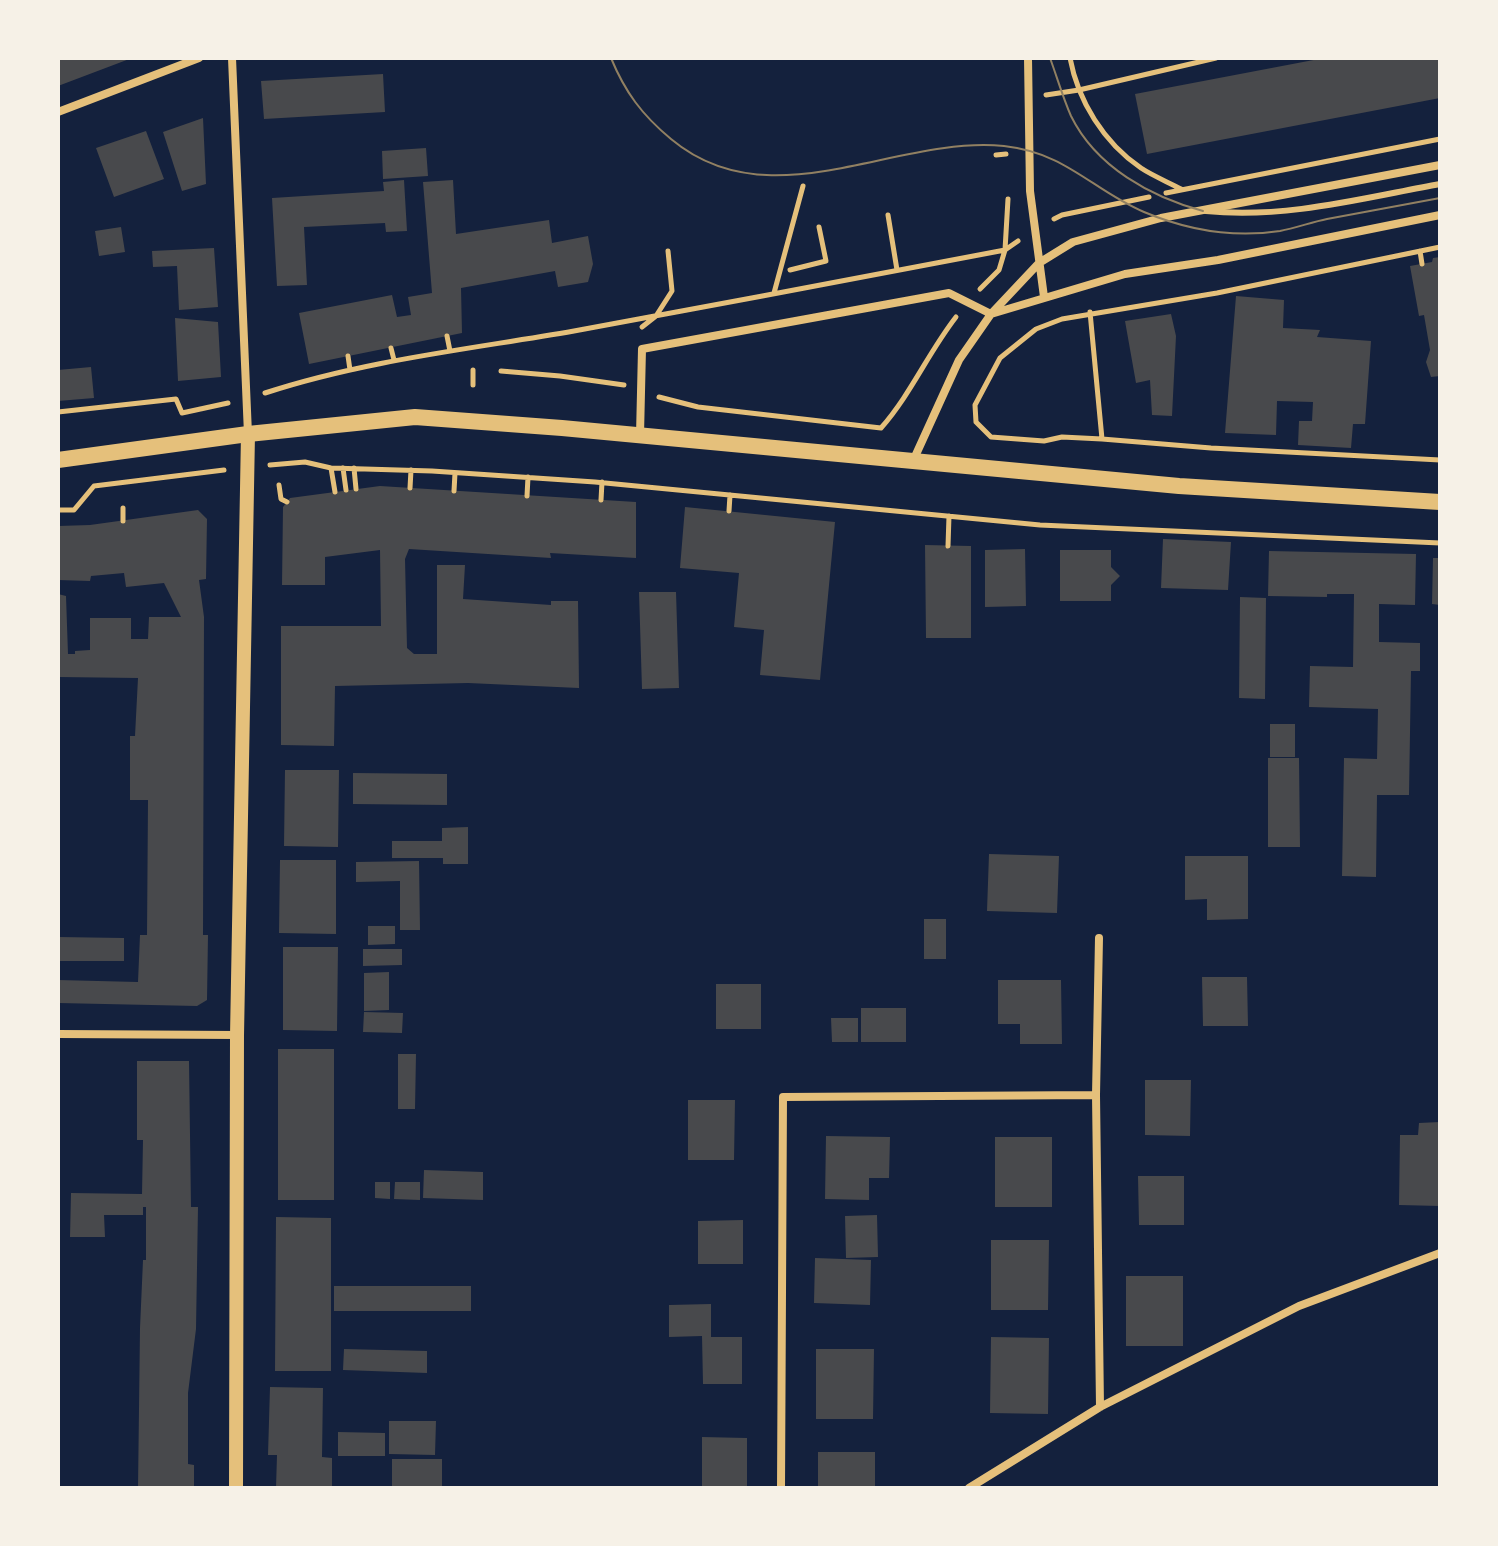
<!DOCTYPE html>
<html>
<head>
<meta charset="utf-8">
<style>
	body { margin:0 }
	#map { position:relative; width:1498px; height:1546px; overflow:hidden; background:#14213d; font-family:"PT Sans Narrow",sans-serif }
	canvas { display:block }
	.frame { position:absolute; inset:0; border:60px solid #f6f1e7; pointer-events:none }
</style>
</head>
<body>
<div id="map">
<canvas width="1498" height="1546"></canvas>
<div class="frame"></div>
</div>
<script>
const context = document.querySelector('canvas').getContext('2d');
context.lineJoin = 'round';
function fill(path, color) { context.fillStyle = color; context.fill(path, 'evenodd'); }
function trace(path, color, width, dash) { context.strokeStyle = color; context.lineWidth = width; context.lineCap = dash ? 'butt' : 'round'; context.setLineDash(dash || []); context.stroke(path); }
fill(new Path2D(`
	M58 58H132L58 86Z
	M1324 58H1440V98L1147 154 1135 94Z
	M383 74 385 112 264 119 261 81Z
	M203 118 206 184 182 191 163 132Z
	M146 131 164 179 114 197 96 148Z
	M426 148 428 176 383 179 382 151Z
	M404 180 407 231 386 232 385 223 304 227 307 285 277 286 272 198 384 191 383 182Z
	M453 180 456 234 549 220 552 243 588 236 593 264 588 282 558 287 555 271 461 288 462 333 309 364 299 313 392 295 397 317 411 315 408 297 432 293 423 182Z
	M121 227 125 252 99 256 95 231Z
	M214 248 218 307 179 310 177 266 153 267 152 251Z
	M1440 257V376L1431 377 1426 362 1430 350 1424 315 1419 316 1410 266 1432 262 1433 258Z
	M1236 296 1284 300 1283 328 1320 330 1317 337 1371 341 1365 424H1353L1351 448 1298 445 1299 421H1312L1313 402 1277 401 1276 435 1225 433Z
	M1171 314 1176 336 1172 416 1152 415 1150 380 1136 383 1125 321Z
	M175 318 218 322 221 377 178 381Z
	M91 367 94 398 58 401V370Z
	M380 486 636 502V558L550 553 551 558 409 549 405 559 407 648 414 654H437V565H465L463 599 551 605V601H578L579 688 468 683 335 686 334 746 281 745V626H381L380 550 325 557V585H282L283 507 290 498Z
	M685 507 835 522 820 680 760 675 764 630 734 627 739 573 680 568Z
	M198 510 207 519 206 579 199 580 204 617 203 935H208L207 1000 197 1006 58 1003V980L138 982 140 935H147L148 800H130V736H135L138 678 58 677V594L66 596 68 654H75V651L90 650V618H131V639H148L149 617H181L164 583 126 587 124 573 91 576 90 581 58 580V526L90 525Z
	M1163 539 1231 542 1228 590 1161 588Z
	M925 545 971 546V638H926Z
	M1025 549 1026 606 985 607V550Z
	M1060 550H1111V567L1120 576 1111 585V601H1060Z
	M1269 551 1416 554 1415 605 1379 604V642L1420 643V671H1411L1409 795H1377L1376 877 1342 876 1344 758 1377 759 1378 709 1309 707 1310 666 1353 667 1354 594H1327V597L1268 596Z
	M1433 558H1440V605L1432 604Z
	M639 592H676L679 688 642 689Z
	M1240 597 1266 598 1265 699 1239 698Z
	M1270 724H1295V757H1270Z
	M1268 758H1299L1300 847H1268Z
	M285 770H339L338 847 284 846Z
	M353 773 447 774V805L353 804Z
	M468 827V864H443V858H392V841H442V828Z
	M989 854 1059 856 1057 913 987 911Z
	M1185 856H1248V919L1207 920V899L1185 900Z
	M280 860H336V934L279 933Z
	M419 861 420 930H400V881L356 882V862Z
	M924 919H946V959H924Z
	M368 926H395V944L368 945Z
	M58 937 124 938V961H58Z
	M283 947H338L337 1031 283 1030Z
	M363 949H402V965L363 966Z
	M389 972V1010L364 1011V973Z
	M1202 977H1247L1248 1026H1203Z
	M998 980H1061L1062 1044H1020V1024H998Z
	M716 984H761V1029H716Z
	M861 1008H906V1042H861Z
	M364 1012 403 1013 402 1033 363 1032Z
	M831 1018H858V1042H832Z
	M278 1049H334V1200H278Z
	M398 1054H416L415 1109H398Z
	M137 1061H189L191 1207H198L196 1329 188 1393V1464L194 1465V1488H138L140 1328 143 1260H146V1207H143V1215H104L105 1237H70L71 1193 142 1194 143 1140H137Z
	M1145 1080H1191L1190 1136 1145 1135Z
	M688 1100H735L734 1160H688Z
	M1440 1122V1206L1399 1205 1400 1135H1418L1419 1123Z
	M826 1136 890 1137 889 1178H869V1200L825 1199Z
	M995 1137H1052V1207H995Z
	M424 1170 483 1172V1200L423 1198Z
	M1138 1176H1184V1225H1139Z
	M375 1182H390V1199L375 1198Z
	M395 1182H420V1200L394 1199Z
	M877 1215 878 1257 846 1258 845 1216Z
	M276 1217 331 1218V1371H275Z
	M743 1220V1264H698V1221Z
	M991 1240H1049L1048 1310H991Z
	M815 1258 871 1260 870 1305 814 1303Z
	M1126 1276H1183V1346H1126Z
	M334 1286H471V1311H334Z
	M711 1304V1337H742V1384H703L702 1336 669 1337V1305Z
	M991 1337 1049 1338 1048 1414 990 1413Z
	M344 1349 427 1351V1373L343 1370Z
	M816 1349H874L873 1419H816Z
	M270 1387 323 1388 322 1457 332 1458V1488H276L277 1455H268Z
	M389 1421H436L435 1455 389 1454Z
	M338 1432 385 1433V1456H338Z
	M702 1437 747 1438V1488H702Z
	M818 1452H875V1488H818Z
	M392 1459H442V1488H392Z`), '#48494c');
trace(new Path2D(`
	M1070 58C1078 101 1104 143 1141 168 1153 176 1168 182 1181 189
	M1046 95 1079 90 1216 58
	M996 155 1006 154
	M1166 193 1440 139
	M888 215 897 270
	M1054 219 1062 215 1149 197
	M1440 247 1217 293 1062 319 1036 329 1000 358 975 405 976 422 991 437 1044 441 1062 437 1102 439 1211 448 1440 460
	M1420 251 1422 264
	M790 270 826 261 819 227
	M980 289 999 270 1005 250 1008 199
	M774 293 803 186
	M1090 312 1102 439
	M642 327 656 316 672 291 668 251
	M447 336 450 351
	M391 348 394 360
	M348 356 350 370
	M473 370V385
	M501 371 560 376 624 385
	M265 393C366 360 471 349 574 331 718 305 861 277 1005 250L1018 241
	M659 397 698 407 881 428C911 394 928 353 956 317
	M58 412 176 399 182 413 228 403
	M270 465 305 462 331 468 432 471 595 482 1040 525 1440 543
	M331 468 335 492
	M343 468 346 490
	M354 468 356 489
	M279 485 281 499 287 502
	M410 488 411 470
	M454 491 455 473
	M527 496 528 477
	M601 500 602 482
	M123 508V521
	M58 510H74L94 486 224 470
	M729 511 730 495
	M948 546 949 516`), '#e5c07b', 5);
trace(new Path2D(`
	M1206 211C1286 219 1363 198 1440 184`), '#e5c07b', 6);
trace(new Path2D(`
	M232 58 248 434
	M1028 58 1030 191 1044 297
	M58 112 199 58
	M640 435 642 349 949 293 991 314 1125 274 1218 260 1440 215
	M913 461 959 360 991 314 1039 263 1073 242 1161 218 1440 165
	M1099 938 1096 1095 1100 1407
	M58 1034 237 1035
	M781 1488 783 1097 1096 1095
	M969 1488 1100 1407 1299 1306 1440 1253`), '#e5c07b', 8);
trace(new Path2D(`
	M236 1488 237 1035 248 434`), '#e5c07b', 14);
trace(new Path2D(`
	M58 460 248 434 415 417 562 428 1179 486 1440 502`), '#e5c07b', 16);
trace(new Path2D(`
	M611 58C625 92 642 115 671 139 770 222 894 135 1004 146 1067 153 1092 190 1144 212 1187 230 1234 238 1280 231 1296 228 1312 222 1327 219 1365 212 1402 205 1440 198
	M1050 58C1057 77 1063 98 1071 116 1096 167 1151 197 1203 211`), '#918062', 2);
</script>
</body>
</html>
